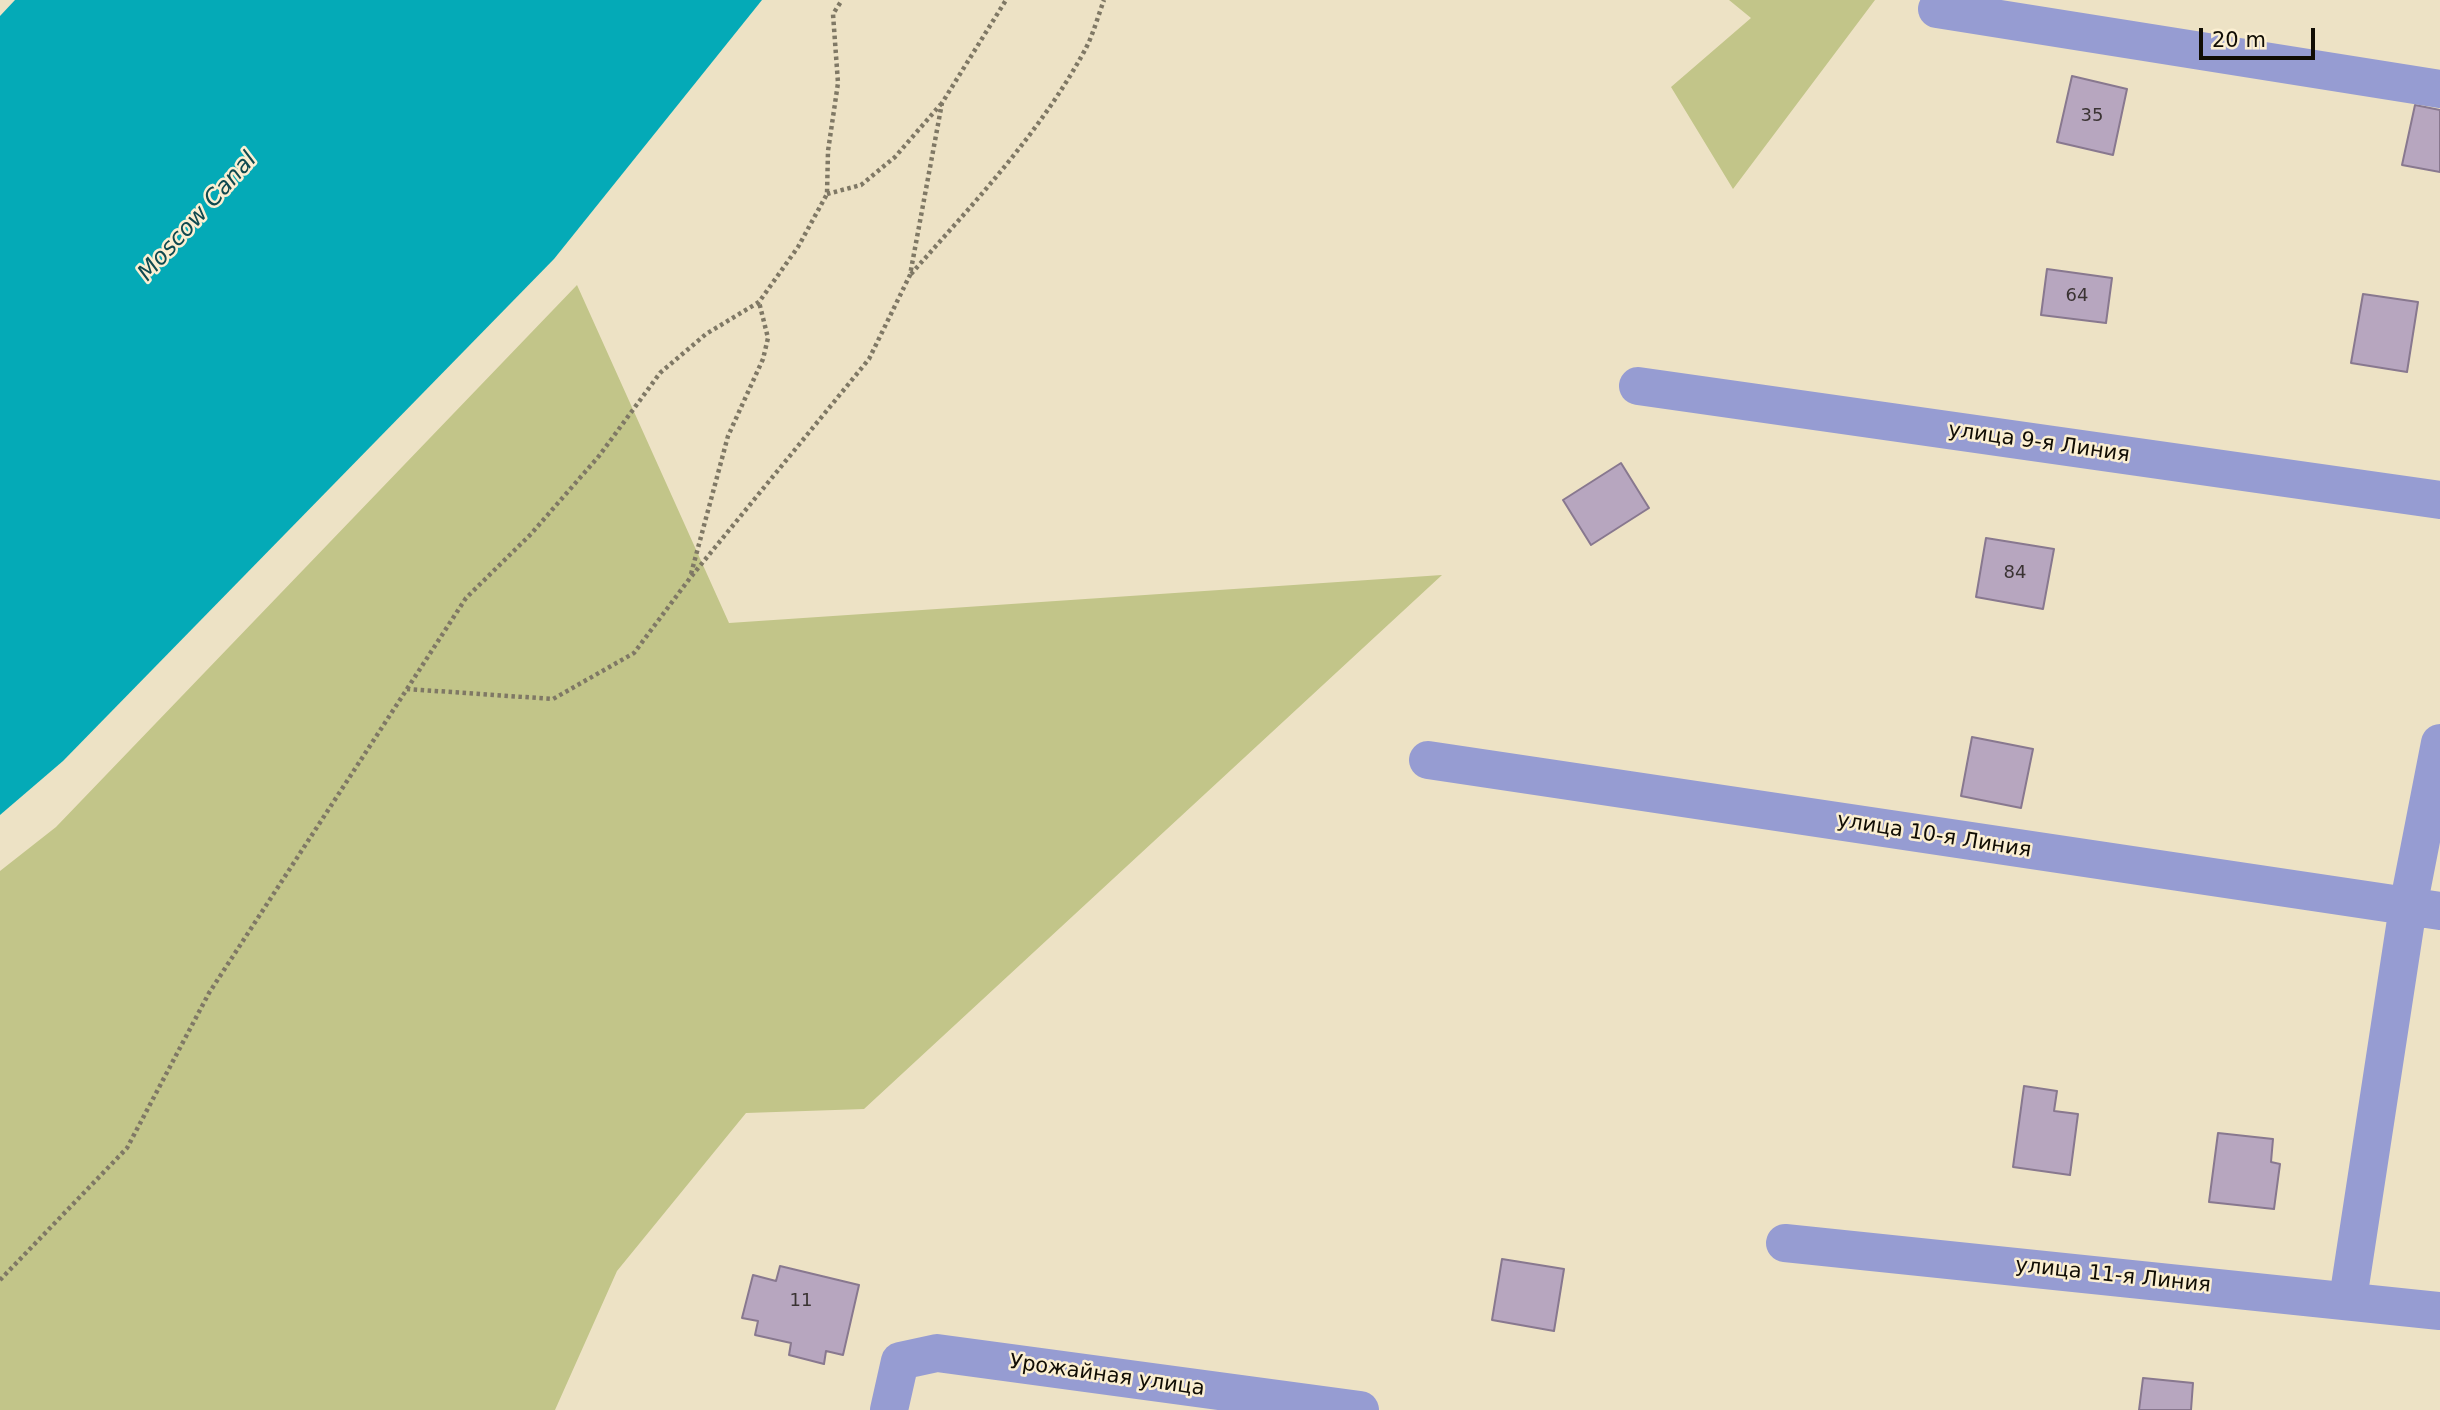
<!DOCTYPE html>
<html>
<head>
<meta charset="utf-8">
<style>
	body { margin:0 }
	#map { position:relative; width:2440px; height:1410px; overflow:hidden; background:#ede2c5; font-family:"DejaVu Sans",sans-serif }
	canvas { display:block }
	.scale { position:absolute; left:2199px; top:28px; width:116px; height:32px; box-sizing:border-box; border:4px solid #110d04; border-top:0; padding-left:9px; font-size:21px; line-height:24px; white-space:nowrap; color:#110d04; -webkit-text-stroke:5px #fbefd2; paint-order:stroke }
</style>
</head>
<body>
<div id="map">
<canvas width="2440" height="1410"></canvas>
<div class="scale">20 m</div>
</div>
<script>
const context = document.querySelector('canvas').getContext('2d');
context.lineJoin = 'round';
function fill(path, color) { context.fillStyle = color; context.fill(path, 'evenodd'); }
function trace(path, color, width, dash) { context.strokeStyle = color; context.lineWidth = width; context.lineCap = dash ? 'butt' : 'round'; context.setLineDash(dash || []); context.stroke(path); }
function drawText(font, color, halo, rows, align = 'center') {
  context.font = font + ' "DejaVu Sans",sans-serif'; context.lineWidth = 5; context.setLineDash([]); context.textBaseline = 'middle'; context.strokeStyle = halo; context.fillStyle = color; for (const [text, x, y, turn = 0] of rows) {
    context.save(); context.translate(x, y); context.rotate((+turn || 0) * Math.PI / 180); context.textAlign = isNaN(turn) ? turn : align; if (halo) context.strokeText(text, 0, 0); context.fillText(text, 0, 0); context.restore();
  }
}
fill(new Path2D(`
	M1729 0H1875L1733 189 1671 87 1751 18Z
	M577 285 729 623 1442 575 864 1109 746 1113 617 1271 555 1410H0V871L56 827Z`), '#c2c589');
fill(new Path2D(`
	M15 0H762L554 259 63 761 0 815V16Z`), '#04aab7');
const building = new Path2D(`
	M2072 76 2127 89 2113 155 2057 142Z
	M2415 105 2440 110V172L2402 165Z
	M2047 269 2112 278 2106 323 2041 315Z
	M2363 294 2418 302 2407 372 2351 363Z
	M1621 463 1649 508 1591 545 1563 500Z
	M1986 538 2054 549 2043 609 1976 597Z
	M1972 737 2033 749 2021 808 1961 796Z
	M2024 1086 2057 1091 2054 1111 2078 1114 2070 1175 2013 1167Z
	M2218 1133 2273 1139 2271 1162 2280 1164 2274 1209 2209 1202Z
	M1502 1259 1564 1269 1554 1331 1492 1320Z
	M780 1266 859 1285 843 1355 826 1351 824 1364 789 1355 791 1343 755 1335 758 1321 742 1318 753 1275 776 1281Z
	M2143 1378 2193 1383 2191 1410H2139Z`);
fill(building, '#b7a6bf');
trace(building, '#88788f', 2);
trace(new Path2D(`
	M827 194 861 185 895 157 941 104
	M911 274C973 204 1040 133 1085 50 1093 35 1098 16 1104 0
	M691 574 728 436 763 359 768 338 759 302
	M407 689 466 598 531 534 599 456 660 373 706 334 759 302 798 247 827 194 828 151 838 83 833 14 842 0
	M0 1280 127 1148 209 993 407 689 553 699 634 653 690 578 869 359 910 275 942 103 1006 0`), '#7f7865', 4.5, [3.5, 3.5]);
trace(new Path2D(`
	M1937 9 2440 89
	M1638 386 2440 500
	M1428 760 2440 911
	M1785 1243 2440 1311
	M2348 1299 2408 907 2440 743
	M889 1410 900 1361 937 1353 1360 1410`), '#969cd2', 38);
drawText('18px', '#3a3333', null, [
	["35",2092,116],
	["64",2077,296],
	["84",2015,573],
	["11",801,1301]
]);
drawText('21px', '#110d04', '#fbefd2', [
	["улица 9-я Линия",2039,443,8],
	["улица 10-я Линия",1934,836,9],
	["улица 11-я Линия",2113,1276,6],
	["Урожайная улица",1107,1376,8]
]);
drawText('italic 23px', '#0f494f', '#fbefd2', [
	["Moscow Canal",198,217,-48]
]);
</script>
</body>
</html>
